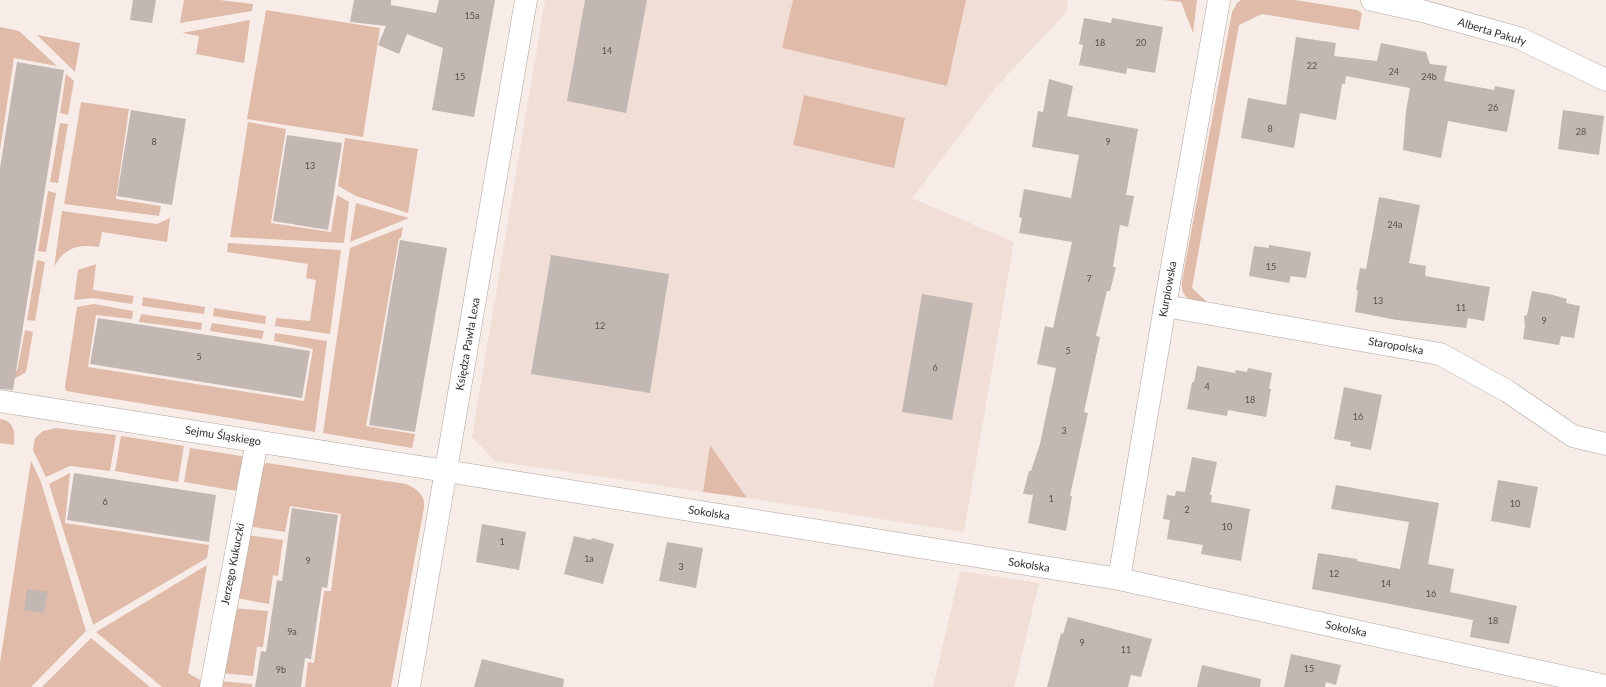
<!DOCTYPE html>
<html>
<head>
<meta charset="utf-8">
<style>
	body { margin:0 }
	canvas { display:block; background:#f7ece8 }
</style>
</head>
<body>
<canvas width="1606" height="687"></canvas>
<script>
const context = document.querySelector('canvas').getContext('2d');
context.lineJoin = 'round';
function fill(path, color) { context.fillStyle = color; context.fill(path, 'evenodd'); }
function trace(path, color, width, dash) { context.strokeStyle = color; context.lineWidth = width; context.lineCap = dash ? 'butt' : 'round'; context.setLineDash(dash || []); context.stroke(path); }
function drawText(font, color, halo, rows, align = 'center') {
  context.font = font + ' Lato,sans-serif'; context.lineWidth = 3; context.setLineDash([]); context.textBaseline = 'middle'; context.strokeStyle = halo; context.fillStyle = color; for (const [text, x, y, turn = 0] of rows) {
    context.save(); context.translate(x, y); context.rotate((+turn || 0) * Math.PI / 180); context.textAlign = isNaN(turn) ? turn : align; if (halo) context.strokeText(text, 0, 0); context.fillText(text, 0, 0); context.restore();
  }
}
fill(new Path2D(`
	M545 0H1068L1066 13 997 86 912 198 1014 242 964 532 747 498 710 446 703 492 495 461 472 437Z
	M960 571 1039 583 1014 687H933Z`), '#f1dfd7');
fill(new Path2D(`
	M184 0H219L253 4 252 11 180 23Z
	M793 0H966L947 86 782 48Z
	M1164 0H1197L1193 33 1181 2Z
	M1241 0H1295L1357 10 1362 13 1359 30 1262 14 1239 25 1192 288 1209 304C1194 303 1180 300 1182 281L1232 12 1237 3Z
	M266 10 380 28 363 137 247 119Z
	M250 20 244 63 196 54 199 36 182 33Z
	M0 27 19 31 57 66 14 58 0 150Z
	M37 35 80 43 75 72Z
	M66 74 74 81 68 115 60 113Z
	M804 95 905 118 894 168 793 145Z
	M81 102 129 109 116 199 161 206 159 216 64 204Z
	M248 122 286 129 271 223 331 232 337 195 349 202 344 243 230 237Z
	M60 123 68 124 58 183 50 182Z
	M345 138 418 149 408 213 356 196 338 186Z
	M48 191 56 193 46 252 38 251Z
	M356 203 409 218 350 242Z
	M62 211 157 224 170 218 167 242 102 232 99 247C78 244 65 247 54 267Z
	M403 227 401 238H399L366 426 415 434 412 448 323 433 350 248Z
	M228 243 341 250 330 334 275 326 276 318 310 321 316 280 306 278 308 264 227 252Z
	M37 260 45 262 35 321 27 320Z
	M96 264 93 290 134 296 132 304 93 298 74 300 78 270Z
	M143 297 205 307 204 314 142 306Z
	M94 304 133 311 132 319 96 315 88 367 304 401 313 349 274 341 275 333 327 341 315 432 66 391 65 387 77 307Z
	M214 308 266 316 265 324 213 316Z
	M141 314 202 323 201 330 139 322Z
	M212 323 264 331 262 339 210 331Z
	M25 330 33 332 26 372 14 379 0 369 17 371Z
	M0 419C15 421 15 433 14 445L0 443Z
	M56 428 116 435 110 471 70 466 46 477 33 450 35 438 43 431Z
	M121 436 184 446 178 482 115 471Z
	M710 445 747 498 703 492Z
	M190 448 241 456 245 460 243 492 184 482Z
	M31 461 41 482 86 631 31 687H0V663Z
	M267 463 406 484C417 489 426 495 424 508L391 687H305L308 662 314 663 324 591H331L341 514 290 506 285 532 248 526 262 465Z
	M70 473 65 523 209 545 207 558 93 625 49 484Z
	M247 535 283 540 278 576 273 575 269 604 236 598Z
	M207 565 188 673 207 684V687H162L96 632Z
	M233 608 268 611 263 647H257L253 676 221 673Z
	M91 638 150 687H42Z
	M219 681 252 684V687H218Z`), '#e0bbaa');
fill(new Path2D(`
	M133 0H156L152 23 130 20Z
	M354 0H391V5L436 13 439 0H495L474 117 432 110 443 48 407 34 399 54 378 45 386 26 350 22Z
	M585 0H647L626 113 567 101Z
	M1084 18 1111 23 1112 18 1163 27 1155 73 1127 68 1126 74 1079 65 1083 45 1079 44Z
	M1296 37 1336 43 1334 56 1377 61 1381 43 1426 52 1430 64 1447 66 1444 81 1494 90 1495 86 1515 90 1507 132 1448 121 1441 158 1403 150 1406 111 1410 88 1346 76 1345 84H1342L1336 120 1300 113 1294 148 1241 138 1248 98 1286 105Z
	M17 62 64 70 13 390 0 389V168Z
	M1049 79 1073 86 1067 116 1138 129 1126 195 1134 196 1128 227 1120 225 1113 267H1116L1110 291H1107L1096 336 1100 337 1084 412 1088 413 1070 496H1072L1066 531 1028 523 1033 495 1023 494 1029 471H1031L1040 444 1056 368 1037 364 1045 326 1053 328 1072 242 1019 233 1022 218 1019 217 1024 189 1071 198 1079 155 1032 147 1038 111 1043 112Z
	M131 110 186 119 172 205 117 196Z
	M1563 110 1604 116 1599 155 1558 149Z
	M287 135 342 143 328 230 273 221Z
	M1379 197 1420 205 1409 263 1426 266 1425 276 1490 287 1484 321 1468 318 1466 328 1397 320 1355 312 1358 290H1356L1360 268 1366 269Z
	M400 240 447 248 415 432 369 425Z
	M1269 245 1311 252 1306 278 1291 276 1289 283 1249 276 1254 246 1269 248Z
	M551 255 669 274 650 393 531 374Z
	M1532 291 1549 294 1567 299 1566 303 1580 306 1574 338 1561 336 1559 345 1523 339 1525 326 1524 316 1527 315Z
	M922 294 973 303 952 420 902 412Z
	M98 318 310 351 302 398 90 364Z
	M1197 366 1235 373 1236 370 1247 372 1248 368 1272 373 1269 389H1271L1266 417 1228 410 1227 416 1187 409 1192 382H1194Z
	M1344 387 1382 395 1371 450 1350 446 1351 442 1334 439Z
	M1192 457 1217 462 1210 495H1212L1211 502 1250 509 1241 561 1201 554 1203 545 1167 539 1170 520 1163 519 1167 495 1175 496 1176 491 1185 492Z
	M74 473 216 495 209 542 67 520Z
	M1498 480 1538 487 1530 528 1491 521Z
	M1336 485 1439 503 1428 564 1454 569 1450 592 1517 606 1509 644 1470 637 1473 620 1312 589 1318 553 1357 559V561L1400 569 1409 522 1331 509Z
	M292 508 338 515 327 588 322 587 311 659 305 658 301 687H255L261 651 266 652 277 580 282 581Z
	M482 524 526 532 519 570 476 562Z
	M574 536 591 540 592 538 614 544 603 584 564 574Z
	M667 542 703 548 696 588 659 581Z
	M27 589 48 592 44 613 24 610Z
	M1068 617 1152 639 1141 677 1131 675 1128 687H1047L1061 633 1063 634Z
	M1291 654 1341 665 1336 685 1326 682 1325 687H1284Z
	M482 659 564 679 563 687H474Z
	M1202 665 1261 679 1260 687H1197Z`), '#c2b7b3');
const minor = new Path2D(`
	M1372 0 1422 11 1519 38 1606 80
	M1165 306 1440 354 1507 391 1573 436 1606 444
	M0 401 446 471 1119 579 1606 686
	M1119 579 1165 306 1219 0
	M211 687 257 441
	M409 687 526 0`);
trace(minor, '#afa5a1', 23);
trace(minor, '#fff', 22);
drawText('9px', '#57514e', null, [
	["15a",472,16],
	["18",1100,43],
	["20",1141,43],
	["14",607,51],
	["22",1312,66],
	["24",1394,72],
	["15",460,77],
	["24b",1429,77],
	["26",1493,108],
	["8",1270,129],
	["28",1581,132],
	["8",154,142],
	["9",1108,142],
	["13",310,166],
	["24a",1395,225],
	["15",1271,267],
	["7",1089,279],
	["13",1378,301],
	["11",1461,308],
	["9",1544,321],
	["12",600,326],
	["5",1068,351],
	["5",199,357],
	["6",935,368],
	["4",1207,387],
	["18",1250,400],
	["16",1358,417],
	["3",1064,431],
	["1",1051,499],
	["6",105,502],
	["10",1515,504],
	["2",1187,510],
	["10",1227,527],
	["1",502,542],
	["1a",589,559],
	["9",308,561],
	["3",681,567],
	["12",1334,574],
	["14",1386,584],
	["16",1431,594],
	["18",1493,621],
	["9a",292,632],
	["9",1082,643],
	["11",1126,650],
	["15",1309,669],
	["9b",281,670]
]);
drawText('11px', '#332f2d', '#fefcfb', [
	["Alberta Pakuły",1492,32,17],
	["Kurpiowska",1168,289,-80],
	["Księdza Pawła Lexa",468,344,-80],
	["Staropolska",1396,346,10],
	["Sejmu Śląskiego",223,436,9],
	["Sokolska",709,513,9],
	["Jerzego Kukuczki",233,564,-79],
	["Sokolska",1029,565,9],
	["Sokolska",1346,629,12]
]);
</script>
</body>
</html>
